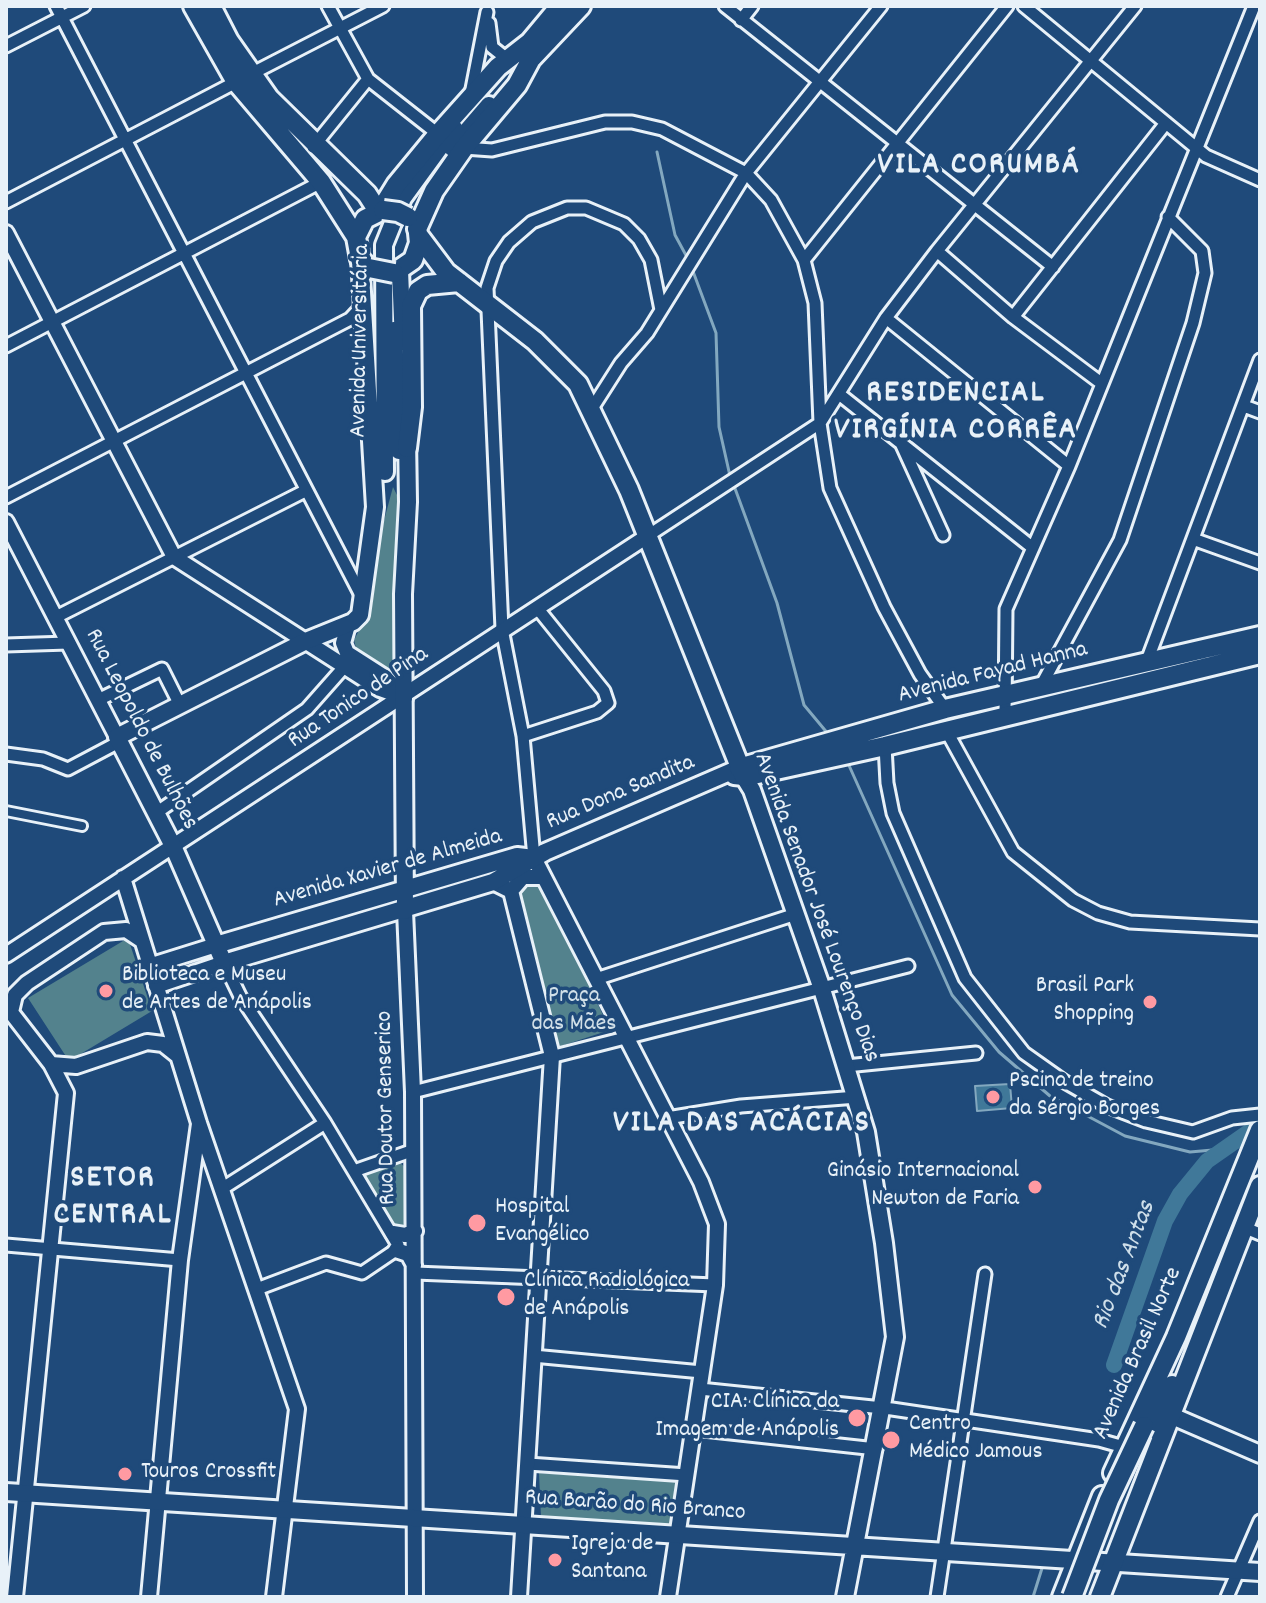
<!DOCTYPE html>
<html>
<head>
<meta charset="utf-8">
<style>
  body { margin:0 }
  #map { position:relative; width:1266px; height:1603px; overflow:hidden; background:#1f4a7a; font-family:Dekko,sans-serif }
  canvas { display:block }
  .frame { position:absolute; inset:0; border:8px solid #e8f1f8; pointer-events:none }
</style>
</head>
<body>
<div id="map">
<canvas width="1266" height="1603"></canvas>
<div class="frame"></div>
</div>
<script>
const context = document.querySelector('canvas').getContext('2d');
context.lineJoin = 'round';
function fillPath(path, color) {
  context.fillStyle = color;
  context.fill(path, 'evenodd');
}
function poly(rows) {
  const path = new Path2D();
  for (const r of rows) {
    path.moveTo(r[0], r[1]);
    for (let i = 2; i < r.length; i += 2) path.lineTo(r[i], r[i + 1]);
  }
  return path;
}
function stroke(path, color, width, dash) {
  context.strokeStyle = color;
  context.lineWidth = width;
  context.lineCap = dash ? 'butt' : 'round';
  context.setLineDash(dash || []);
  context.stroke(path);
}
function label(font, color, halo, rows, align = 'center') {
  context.font = font + ' Dekko,sans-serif';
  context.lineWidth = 7;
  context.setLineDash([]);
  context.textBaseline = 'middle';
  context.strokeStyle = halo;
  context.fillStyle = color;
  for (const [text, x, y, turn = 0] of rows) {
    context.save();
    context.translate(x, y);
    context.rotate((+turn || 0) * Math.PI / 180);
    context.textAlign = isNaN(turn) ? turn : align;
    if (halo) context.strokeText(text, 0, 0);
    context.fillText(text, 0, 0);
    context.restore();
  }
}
const green = poly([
  [393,487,398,497,395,596,398,664,388,668,357,652,354,640,372,605,376,550],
  [521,883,542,886,610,1030,558,1047,517,898],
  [128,938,152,1011,69,1061,28,998],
  [399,1162,406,1168,409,1220,402,1226,393,1225,365,1178,366,1171],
  [539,1473,680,1481,671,1526,541,1517]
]);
const water = poly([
  [1010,1084,1012,1108,977,1111,975,1086,1010,1084]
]);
const stream = poly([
  [657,152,675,235,688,259],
  [691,266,716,333,719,427,730,476],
  [733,483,777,603,804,705,829,735],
  [847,761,952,995,999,1052,1050,1096,1125,1136,1190,1152,1224,1149],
  [1033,1597,1043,1565]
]);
const river = poly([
  [1114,1365,1165,1221,1180,1194,1207,1161,1260,1124]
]);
const pedestrian = poly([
  [6,811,82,826]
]);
const minor = poly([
  [56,6,363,599],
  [328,6,368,79,438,134],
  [725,6,1053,267],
  [1024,6,1206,156,1260,180],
  [741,20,752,6],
  [489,23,492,47,507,59],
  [6,46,84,6],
  [251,74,383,6],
  [471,94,487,12],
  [313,147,368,79],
  [464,148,492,150,605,122,632,122,662,129,746,173,771,200,804,260,815,303,820,423,830,488,884,607,920,674,945,709],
  [6,202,236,82],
  [937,251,1013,317,1101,383],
  [804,260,1007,6],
  [1013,317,1166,123],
  [886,318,1069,466],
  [6,346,321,182],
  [839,394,1033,548],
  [1244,406,1260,412],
  [591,410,621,363,647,333,746,173,881,6],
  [901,443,943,535],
  [6,497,350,319,363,305],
  [646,537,820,423,886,318,937,251,1135,6],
  [1193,539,1260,563],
  [56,617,305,491],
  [6,645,68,643],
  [1147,661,1260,360],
  [1041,686,1120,540,1193,323,1205,273,1202,251,1168,217],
  [98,700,162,669,180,705],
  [1005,715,1006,609,1069,466,1254,6],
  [946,730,1013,852,1073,900,1098,913,1130,922,1260,929],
  [523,736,597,712,608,703,604,691,538,609],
  [885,746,887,783,893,813,965,978,1024,1053,1065,1082,1107,1106,1146,1121,1193,1132,1232,1118,1260,1115],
  [6,754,43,759,68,769,119,742],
  [156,813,307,709,345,666],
  [534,858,523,736,502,629,487,288,496,261,509,242,532,222,567,208,586,208,624,224,639,239,651,260,661,310],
  [224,963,240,996,325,1123,398,1245,396,1250,362,1273,326,1263,257,1289],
  [596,979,796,914],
  [846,1066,976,1053],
  [413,1092,908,966],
  [667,1118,741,1106,857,1097],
  [354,1171,414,1150],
  [223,1188,325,1123],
  [1243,1227,1260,1234],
  [6,1245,180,1260],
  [415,1273,715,1285],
  [533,1356,702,1372],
  [700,1389,892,1409,1099,1440,1124,1447],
  [694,1429,876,1449],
  [528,1464,687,1475],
  [937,1597,985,1274],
  [1227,1597,1260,1521]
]);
const tertiary = poly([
  [6,233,174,557,380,689,405,698],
  [6,522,117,737],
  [348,625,343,643,347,653,386,678,402,695],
  [534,858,701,1182,717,1224,715,1285,668,1597],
  [123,878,199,1123,297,1409,274,1597],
  [493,882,511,891,552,1056,519,1597],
  [511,891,523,877,542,877],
  [405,911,413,1092,415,1597],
  [6,955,646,537],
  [149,966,216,945],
  [156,986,224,963],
  [6,1006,51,1064,66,1093,15,1597],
  [11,1012,15,995,27,983,104,932,126,930,141,940],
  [51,1064,76,1066,147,1042,163,1044,178,1056],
  [393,1233,405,1235,415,1231],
  [396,1250,408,1254,414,1265],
  [149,1597,180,1260,199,1124]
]);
const secondary = poly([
  [452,148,489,105],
  [360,259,375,507,360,615,353,622,306,641,117,737,173,846,224,963,493,882,545,852,739,768],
  [400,271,403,342],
  [394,330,399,451],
  [385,472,384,245,403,198,454,128],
  [734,776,744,777,752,790,821,986,866,1132,884,1243,895,1337,845,1597],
  [405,911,403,594,408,502,407,437],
  [216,945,517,856,534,858],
  [1172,1416,1260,1454],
  [6,1492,1260,1572]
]);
const primary = poly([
  [193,6,236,82,321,182,356,237],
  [211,6,229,41,269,98,367,194,378,211],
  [380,211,396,185,438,134,498,67,530,42,560,6],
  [417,229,434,191,464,148,517,85,531,59,581,6],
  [419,236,446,272,535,341,578,384,629,490,744,777,885,746,1260,654],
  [369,268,360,259,356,237,365,219,383,210],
  [394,273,413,260,419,243,418,233],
  [407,448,412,407,411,306,418,291,427,285,459,282],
  [739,768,945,709,1260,636],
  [1150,1429,1172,1385],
  [1113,1473,1176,1337,1260,1130],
  [1062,1597,1102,1496],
  [1100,1597,1260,1186]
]);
const primaryBridge = poly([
  [383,210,398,212,408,217],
  [369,268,394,273],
  [1072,1597,1109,1500,1144,1426]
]);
const markers = [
  [106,991,8,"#ff9aa2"],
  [1150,1002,8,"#ff9aa2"],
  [993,1097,8,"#ff9aa2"],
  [1035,1187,8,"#ff9aa2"],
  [477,1223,10,"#ff9aa2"],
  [506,1297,10,"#ff9aa2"],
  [857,1418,10,"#ff9aa2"],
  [891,1440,10,"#ff9aa2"],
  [125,1474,8,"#ff9aa2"],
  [555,1560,8,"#ff9aa2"]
];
const streetNames = [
  ["Avenida Universitária",362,341,-89],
  ["Avenida Fayad Hanna",993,674,-14],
  ["Rua Tonico de Pina",359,699,-34],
  ["Rua Leopoldo de Bulhões",140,730,63],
  ["Rua Dona Sandita",621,794,-23],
  ["Avenida Xavier de Almeida",388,870,-16],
  ["Avenida Senador José Lourenço Dias",815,908,70],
  ["Rua Doutor Genserico",388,1108,-91],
  ["Avenida Brasil Norte",1139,1354,-66],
  ["Rua Barão do Rio Branco",635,1507,4]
];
const poiNames = [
  ["Biblioteca e Museu",122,977],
  ["de Artes de Anápolis",122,1005],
  ["Brasil Park",1134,988,"right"],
  ["Shopping",1134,1016,"right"],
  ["Pscina de treino",1009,1083],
  ["da Sérgio Borges",1009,1111],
  ["Ginásio Internacional",1019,1173,"right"],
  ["Newton de Faria",1019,1201,"right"],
  ["Hospital",495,1209],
  ["Evangélico",495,1237],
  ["Clínica Radiológica",524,1283],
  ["de Anápolis",524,1311],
  ["CIA: Clínica da",839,1404,"right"],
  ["Imagem de Anápolis",839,1432,"right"],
  ["Centro",909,1426],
  ["Médico Jamous",909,1454],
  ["Touros Crossfit",141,1474],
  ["Igreja de",571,1546],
  ["Santana",571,1574]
];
const parkNames = [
  ["Praça",574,998],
  ["das Mães",574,1026]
];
const waterNames = [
  ["Rio das Antas",1126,1266,-69]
];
const districtNames = [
  ["VILA CORUMBÁ",979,168],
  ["RESIDENCIAL",956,396],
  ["VIRGÍNIA CORRÊA",956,433],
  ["VILA DAS ACÁCIAS",742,1126],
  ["SETOR",113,1181],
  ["CENTRAL",113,1218]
];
fillPath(green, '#53828d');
fillPath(water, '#407899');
stroke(water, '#83a8bf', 2);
stroke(stream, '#83a8bf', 3);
stroke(river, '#407899', 16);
stroke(pedestrian, '#e8f1f8', 14);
stroke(minor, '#e8f1f8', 17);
stroke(tertiary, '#e8f1f8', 20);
stroke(secondary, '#e8f1f8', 22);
stroke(primary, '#e8f1f8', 24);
stroke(pedestrian, '#1f4a7a', 8);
stroke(minor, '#1f4a7a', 11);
stroke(tertiary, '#1f4a7a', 14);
stroke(secondary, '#1f4a7a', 16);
stroke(primary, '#1f4a7a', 18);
stroke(primaryBridge, '#e8f1f8', 24, []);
stroke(primaryBridge, '#1f4a7a', 18);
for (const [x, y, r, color] of markers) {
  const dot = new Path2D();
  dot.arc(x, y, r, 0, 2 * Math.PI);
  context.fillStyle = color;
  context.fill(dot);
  stroke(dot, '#1f4a7a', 3);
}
label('24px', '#e8f1f8', '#1f4a7a', streetNames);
label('24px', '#e8f1f8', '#1f4a7a', poiNames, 'left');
label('24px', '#d2e0e8', '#1f4a7a', parkNames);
label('italic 26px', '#cfdfea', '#1f4a7a', waterNames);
context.letterSpacing = '2px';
label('bold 32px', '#e8f1f8', '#1f4a7a', districtNames);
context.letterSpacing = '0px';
</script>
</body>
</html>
